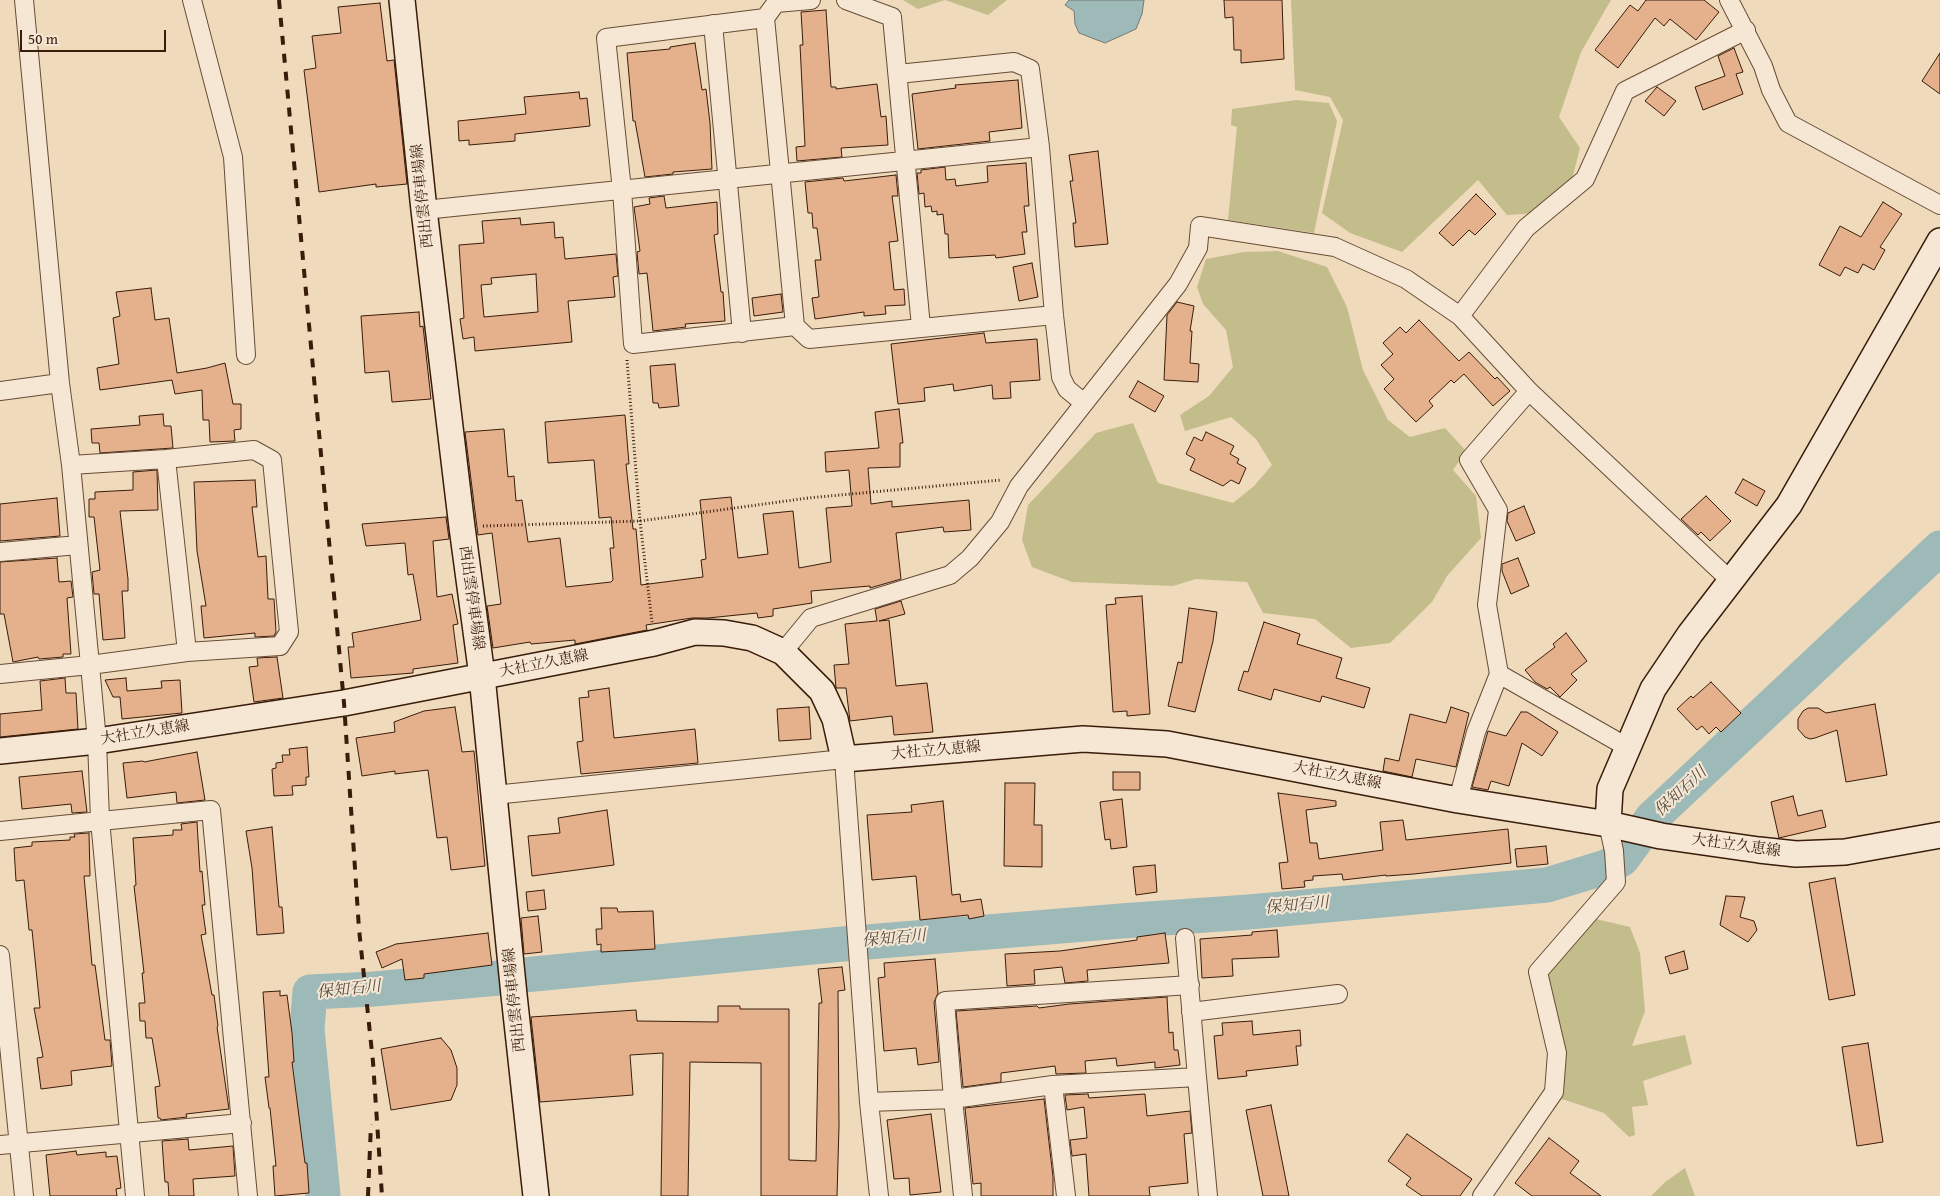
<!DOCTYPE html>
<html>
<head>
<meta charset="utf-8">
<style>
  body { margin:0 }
  #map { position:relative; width:1940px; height:1196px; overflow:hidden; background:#f0dabc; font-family:"Gentium Book Plus",serif }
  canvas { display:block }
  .scale { position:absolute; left:20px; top:30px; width:146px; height:22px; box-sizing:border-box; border:2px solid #391c0a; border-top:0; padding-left:6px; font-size:15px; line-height:18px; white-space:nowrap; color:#391c0a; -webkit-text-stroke:4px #f5e7d3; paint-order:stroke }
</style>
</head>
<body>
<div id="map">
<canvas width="1940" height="1196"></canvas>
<div class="scale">50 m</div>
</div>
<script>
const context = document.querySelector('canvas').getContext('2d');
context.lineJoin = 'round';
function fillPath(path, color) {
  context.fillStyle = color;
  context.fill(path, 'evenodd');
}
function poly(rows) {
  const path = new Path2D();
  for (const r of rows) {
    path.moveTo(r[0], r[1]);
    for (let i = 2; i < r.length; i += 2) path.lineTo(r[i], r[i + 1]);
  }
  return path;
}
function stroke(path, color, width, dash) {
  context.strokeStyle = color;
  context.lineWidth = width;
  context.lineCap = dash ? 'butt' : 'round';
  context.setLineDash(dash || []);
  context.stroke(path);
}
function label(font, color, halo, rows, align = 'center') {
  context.font = font + ' "Gentium Book Plus","Noto Serif JP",serif';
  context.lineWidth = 4;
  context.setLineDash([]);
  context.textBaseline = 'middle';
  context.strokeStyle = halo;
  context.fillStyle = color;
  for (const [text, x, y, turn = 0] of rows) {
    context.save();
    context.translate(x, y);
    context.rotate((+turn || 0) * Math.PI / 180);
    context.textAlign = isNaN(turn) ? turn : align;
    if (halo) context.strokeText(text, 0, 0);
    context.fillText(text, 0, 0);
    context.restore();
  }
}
const green = poly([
  [903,0,945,0,918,9],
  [945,0,1007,0,988,15],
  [1291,0,1611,0,1581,52,1559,117,1580,148,1571,183,1537,213,1507,215,1478,180,1402,252,1350,233,1322,213,1343,120,1330,97,1295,90],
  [1296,100,1329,103,1337,121,1314,233,1228,220,1237,127,1231,125,1232,109],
  [1278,251,1327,267,1347,307,1363,370,1388,420,1410,437,1445,428,1466,451,1453,470,1476,496,1481,538,1447,576,1432,602,1390,643,1351,648,1315,619,1263,613,1247,582,1196,579,1173,586,1072,582,1032,567,1022,540,1028,505,1096,433,1133,423,1158,483,1233,503,1254,486,1272,465,1256,439,1231,417,1185,431,1180,415,1209,396,1233,367,1226,330,1203,304,1197,287,1206,259,1244,252],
  [1596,919,1630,927,1640,953,1645,1011,1632,1046,1685,1035,1692,1064,1643,1081,1648,1105,1632,1107,1635,1135,1629,1137,1604,1113,1562,1099,1564,1050,1547,986,1548,973],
  [1685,1168,1695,1196,1651,1196,1665,1182]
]);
const water = poly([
  [1069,0,1144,0,1142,14,1136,29,1105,43,1079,33,1075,24,1074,11,1065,5,1069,0]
]);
const river = poly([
  [524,975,843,944,1121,921,1249,912,1547,885,1606,867,1622,859,1652,818,1940,548],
  [323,1196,307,1029,310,992,374,989,499,978]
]);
const building = poly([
  [1224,0,1282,0,1284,59,1241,63,1241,50,1234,50,1233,17,1225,18,1224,0],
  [1646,0,1704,0,1719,12,1696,40,1670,19,1664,26,1655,18,1618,68,1595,50,1630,5,1638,11,1646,0],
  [380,3,387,61,394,60,407,184,376,187,376,184,319,192,304,70,316,68,312,36,341,33,338,7,380,3],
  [826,10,831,87,836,87,836,89,877,84,881,117,886,116,888,145,841,148,842,157,797,161,796,147,805,146,800,45,803,45,801,12,826,10],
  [695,43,702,90,706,89,710,123,712,169,673,172,673,174,645,177,635,121,633,121,627,53,670,49,670,47,695,43],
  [1734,48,1743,72,1736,74,1743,94,1703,110,1695,87,1725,76,1718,56,1734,48],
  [1940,53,1940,94,1922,81,1940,53],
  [1018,80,1022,128,989,132,990,141,918,149,912,94,956,88,955,85,1018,80],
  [1657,87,1676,101,1664,116,1645,101,1657,87],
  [579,92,580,99,587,98,590,126,515,134,515,141,469,145,469,140,459,141,458,121,526,114,524,97,579,92],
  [1098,151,1108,244,1075,247,1073,223,1076,223,1070,181,1073,181,1069,155,1098,151],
  [1026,163,1029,206,1024,206,1027,232,1022,232,1025,254,996,258,995,255,949,258,948,234,945,234,943,214,937,215,937,211,932,212,931,206,925,207,924,193,919,194,917,173,921,173,921,170,945,167,946,180,955,179,956,186,988,182,987,166,1026,163],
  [896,175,898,196,892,196,898,241,889,242,894,290,904,289,905,305,885,306,886,314,864,316,864,312,815,319,812,298,819,297,815,260,821,260,817,228,813,228,812,213,808,213,805,182,843,178,844,181,896,175],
  [1476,194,1496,214,1475,235,1469,230,1453,246,1439,233,1476,194],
  [664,196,666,208,717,202,718,234,714,235,721,292,723,292,725,321,685,324,686,327,653,331,647,273,639,274,637,252,640,251,634,207,650,204,649,198,664,196],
  [1883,202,1902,214,1880,247,1885,250,1874,270,1863,264,1858,273,1845,267,1840,276,1819,265,1840,226,1861,237,1883,202],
  [520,218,521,225,554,222,555,238,563,237,565,259,616,254,618,276,613,277,615,297,568,301,572,342,475,351,474,337,463,339,460,319,464,318,459,245,484,243,482,221,520,218],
  [536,274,538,312,484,317,481,285,492,284,491,278,536,274],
  [1032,263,1038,297,1019,301,1013,267,1032,263],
  [151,288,155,320,169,318,177,373,207,368,225,363,233,404,241,404,241,429,234,430,235,441,210,442,209,420,203,420,202,390,175,394,172,380,100,390,97,368,119,364,113,318,120,316,116,292,151,288],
  [781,294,783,312,754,316,752,298,781,294],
  [1177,302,1194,306,1190,331,1192,331,1190,363,1199,364,1198,382,1164,380,1167,315,1177,302],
  [419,312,420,327,423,326,431,399,392,402,389,371,365,373,361,316,419,312],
  [1419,320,1459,361,1469,352,1495,379,1497,377,1510,391,1493,406,1464,374,1454,383,1451,380,1429,401,1433,406,1416,422,1384,389,1394,379,1381,365,1393,354,1383,343,1400,327,1406,333,1419,320],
  [984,333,986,343,1037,339,1040,380,1010,382,1011,398,993,399,992,385,954,391,953,384,924,388,925,401,898,404,891,344,984,333],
  [675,364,679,406,659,408,658,403,653,403,650,366,675,364],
  [1138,381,1164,396,1155,412,1129,397,1138,381],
  [899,409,903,443,900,443,900,467,868,468,871,504,892,501,892,507,969,500,971,530,944,532,943,527,896,533,901,579,870,588,870,586,811,591,812,603,773,609,773,616,758,618,757,613,708,618,692,618,646,625,647,630,575,644,575,640,531,644,530,642,493,648,487,606,501,604,492,533,478,535,465,432,504,429,508,477,514,476,516,501,522,500,528,542,560,538,566,587,611,582,613,580,610,548,614,548,611,517,599,518,594,460,548,463,545,422,625,415,629,464,626,464,633,529,636,529,641,585,703,577,701,560,706,559,700,500,731,497,738,558,768,554,763,514,793,511,799,568,831,562,826,508,852,506,849,470,826,472,825,452,879,448,875,412,899,409],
  [163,414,164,426,171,426,173,448,100,453,99,443,92,443,91,429,140,425,139,416,163,414],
  [1206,432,1234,446,1230,454,1239,459,1237,463,1246,468,1239,484,1231,480,1223,486,1190,470,1195,459,1186,454,1194,437,1202,441,1206,432],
  [157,470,158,510,120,511,128,579,128,591,122,591,125,638,103,640,99,594,94,594,92,572,100,570,94,517,89,517,89,499,95,499,95,492,133,490,133,472,157,470],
  [1743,479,1765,491,1757,506,1735,493,1743,479],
  [255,480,257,507,252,507,258,557,266,556,268,599,274,599,276,632,274,636,255,637,255,633,204,638,201,606,206,606,197,551,194,482,255,480],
  [1706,496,1731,521,1710,541,1701,532,1698,535,1681,519,1706,496],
  [57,498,60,536,0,541,0,504,57,498],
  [1524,506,1535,533,1516,541,1507,521,1508,513,1524,506],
  [446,517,449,539,433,541,437,597,452,594,458,624,453,625,458,663,413,669,413,673,351,678,348,647,354,647,352,633,421,620,413,574,408,575,405,543,366,546,362,524,446,517],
  [57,558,59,582,71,581,73,597,67,598,71,654,63,654,63,657,39,659,38,657,13,662,4,614,0,614,0,562,57,558],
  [1518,558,1529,586,1511,594,1502,571,1502,564,1518,558],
  [1142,596,1150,714,1127,716,1127,711,1113,712,1106,605,1116,604,1115,598,1142,596],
  [901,601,905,614,879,621,889,620,896,686,927,683,933,732,894,735,892,716,850,721,846,688,836,688,834,665,849,664,845,624,877,621,875,609,901,601],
  [1189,608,1217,612,1213,641,1195,712,1168,706,1178,662,1182,663,1189,608],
  [1264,622,1300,634,1297,644,1342,658,1336,678,1370,688,1364,708,1322,696,1320,702,1274,689,1271,700,1238,690,1244,671,1248,672,1264,622],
  [1566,633,1587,661,1571,674,1577,680,1560,697,1550,687,1547,689,1535,682,1525,670,1555,647,1553,644,1566,633],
  [277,657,283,698,254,702,249,667,258,666,257,658,277,657],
  [65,678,66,693,76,693,78,729,0,737,0,714,42,710,40,681,65,678],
  [126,678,127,691,162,688,161,681,180,680,182,713,122,719,120,697,113,697,105,680,126,678],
  [1711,682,1741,713,1721,732,1716,727,1709,734,1702,726,1697,730,1677,709,1691,696,1693,698,1711,682],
  [609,688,614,738,695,729,698,763,581,774,577,742,583,741,579,698,589,697,588,691,609,688],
  [1875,704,1887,775,1846,782,1837,730,1815,738,1810,739,1805,737,1798,729,1798,719,1803,711,1808,708,1818,708,1826,713,1875,704],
  [455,707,462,752,474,751,485,866,451,870,447,837,437,838,428,770,395,774,395,771,362,776,356,738,395,732,394,722,424,711,455,707],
  [809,707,811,739,779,741,777,709,809,707],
  [1451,707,1469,713,1456,767,1416,759,1412,777,1383,771,1385,758,1399,761,1410,714,1446,723,1451,707],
  [1521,712,1527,712,1558,732,1542,756,1522,743,1509,786,1491,781,1488,790,1472,787,1488,731,1506,736,1521,712],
  [307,747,309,777,306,777,306,785,292,786,293,795,274,796,272,769,276,768,276,763,283,762,282,755,290,755,289,749,307,747],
  [197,752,205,800,177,803,176,792,127,798,123,763,143,761,144,762,197,752],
  [82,771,87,812,72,813,71,804,22,809,19,777,82,771],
  [1113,772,1140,772,1140,790,1113,790,1113,772],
  [1005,783,1035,783,1034,825,1042,825,1042,867,1004,866,1005,783],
  [1278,793,1336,801,1336,806,1306,810,1310,843,1317,843,1319,859,1383,850,1380,822,1403,820,1406,840,1508,829,1511,863,1414,874,1386,876,1386,875,1343,880,1342,874,1313,876,1313,880,1304,881,1305,887,1282,889,1279,863,1288,862,1278,793],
  [1793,796,1798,816,1822,810,1826,827,1779,838,1771,802,1793,796],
  [1122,799,1127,847,1111,849,1110,839,1105,840,1100,802,1122,799],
  [943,801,952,895,960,894,961,902,981,899,984,916,969,919,968,915,920,920,916,876,872,880,867,815,912,812,911,805,943,801],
  [607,810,614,865,532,876,528,836,560,833,558,818,607,810],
  [197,822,200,872,202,871,205,905,202,905,206,934,201,935,212,995,214,995,218,1026,217,1027,229,1109,186,1114,187,1117,161,1120,160,1118,158,1118,155,1087,160,1086,152,1038,146,1038,145,1021,140,1021,139,1003,145,1003,142,973,144,973,134,886,136,885,133,838,173,835,173,830,182,830,181,824,197,822],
  [272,827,279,907,282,907,284,933,257,935,252,868,246,831,272,827],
  [89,833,90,876,84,876,92,965,95,965,105,1040,110,1040,112,1066,71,1071,72,1085,41,1089,37,1058,43,1057,34,1008,40,1008,32,930,29,930,24,880,16,881,14,848,32,846,32,842,70,840,70,837,75,837,74,834,89,833],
  [1546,846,1548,864,1517,867,1515,849,1546,846],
  [1155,865,1157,892,1136,895,1133,867,1155,865],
  [1835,878,1855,995,1829,1000,1809,883,1835,878],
  [544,890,546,909,528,911,526,892,544,890],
  [1726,896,1745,897,1740,917,1754,921,1757,930,1748,942,1720,925,1726,896],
  [601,908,617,908,618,912,653,911,655,949,601,952,601,944,597,945,596,929,602,929,601,908],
  [538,916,542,952,524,954,521,918,538,916],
  [1277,930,1279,957,1232,959,1233,976,1202,978,1200,939,1252,935,1252,932,1277,930],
  [488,933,492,965,424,974,424,978,405,980,402,959,382,968,376,952,396,944,488,933],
  [1165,933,1169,963,1087,970,1088,981,1065,983,1062,967,1034,970,1035,984,1007,986,1005,954,1060,951,1137,940,1137,937,1165,933],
  [1684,951,1688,969,1670,974,1665,957,1684,951],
  [935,959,938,993,934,1002,939,1062,918,1065,916,1048,884,1051,878,978,885,977,884,963,935,959],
  [842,967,845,990,838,991,839,1126,837,1196,761,1196,761,1063,690,1062,688,1196,661,1196,663,1053,630,1055,633,1095,540,1102,531,1017,636,1010,637,1021,718,1022,718,1006,740,1006,740,1009,789,1009,789,1160,816,1161,819,1003,822,1003,818,969,842,967],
  [280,991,280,996,287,995,292,1033,294,1062,292,1062,305,1163,307,1163,309,1193,275,1196,273,1166,276,1166,270,1108,269,1108,265,1077,269,1077,263,992,280,991],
  [1167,997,1169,1033,1173,1032,1174,1050,1178,1050,1180,1065,1155,1068,1155,1062,1117,1066,1116,1058,1085,1061,1086,1073,1056,1074,1055,1066,1001,1073,1001,1082,963,1087,956,1011,1037,1006,1039,1008,1069,1004,1167,997],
  [1252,1021,1253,1035,1300,1030,1301,1046,1296,1046,1298,1065,1246,1071,1247,1076,1218,1079,1214,1036,1223,1035,1222,1023,1252,1021],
  [441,1038,451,1050,457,1068,457,1085,451,1100,391,1110,381,1049,441,1038],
  [1868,1043,1883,1142,1857,1146,1842,1047,1868,1043],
  [1088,1094,1089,1098,1145,1094,1147,1116,1190,1111,1192,1133,1184,1134,1188,1183,1149,1187,1150,1196,1089,1196,1086,1154,1072,1156,1070,1140,1087,1138,1084,1107,1067,1110,1065,1095,1088,1094],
  [1044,1099,1053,1177,1053,1196,981,1196,981,1183,973,1184,965,1108,1044,1099],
  [1271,1105,1289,1196,1263,1196,1246,1110,1271,1105],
  [931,1114,941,1192,910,1195,909,1178,894,1179,887,1120,931,1114],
  [1407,1134,1472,1179,1460,1196,1422,1196,1406,1185,1411,1178,1388,1161,1407,1134],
  [1549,1138,1579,1161,1570,1173,1601,1196,1532,1196,1515,1183,1549,1138],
  [188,1139,189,1150,233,1146,235,1176,193,1179,194,1196,169,1196,168,1182,165,1182,164,1170,162,1141,188,1139],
  [76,1151,77,1155,106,1152,106,1157,117,1156,121,1188,116,1189,117,1196,50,1196,46,1155,76,1151]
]);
const path = poly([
  [627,360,640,521,652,622],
  [483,526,640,521,808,498,1001,480]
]);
const street = poly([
  [24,0,60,383,71,465,90,665,97,741,100,820,135,1196],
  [192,0,233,157,246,355],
  [811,0,776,3,765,18,795,326,809,339,1054,315],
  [846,0,892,17,921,327],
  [1729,0,1763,66,1771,90,1788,123,1940,205],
  [765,18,606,38,622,190,633,344,795,326],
  [713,24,742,333],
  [898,74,1014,62,1030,69,1040,147,1054,315,1061,377,1067,389,1084,403],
  [424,210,1040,147],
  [1460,316,1526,228,1585,179,1625,91,1746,30],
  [0,391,60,383],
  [1529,391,1469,460,1498,510,1487,605,1499,674,1627,747],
  [166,459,187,652],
  [0,552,78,545],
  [783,652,811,618,950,575,970,558,1000,522,1019,486,1178,284,1198,248,1200,226,1335,247,1406,279,1460,316,1529,391,1731,581],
  [0,674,90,665,187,652,280,646,289,632,272,460,254,450,166,459,71,465],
  [494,795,844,759,869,1102,879,1196],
  [1458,800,1476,732,1499,674],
  [0,831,211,810,248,1196],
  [0,955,24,1196],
  [1191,1012,1338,994],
  [1197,1077,1208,1196],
  [1053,1085,1066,1196],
  [869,1102,953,1099,1053,1085,1197,1077,1185,938],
  [0,1145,242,1123],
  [963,1196,953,1099,945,1001,1190,985],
  [1482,1196,1554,1092,1557,1053,1538,972,1616,882,1614,851,1608,824]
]);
const secondary = poly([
  [402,0,424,210,462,527,482,676,514,995,536,1196],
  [0,751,97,741,344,703,654,643,695,632,724,633,752,638,783,652,822,691,835,719,844,759,1083,739,1167,744,1458,800,1608,824,1661,836,1759,850,1796,854,1845,852,1940,835],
  [1608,824,1610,789,1653,689,1690,634,1789,505,1940,241]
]);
const rail = poly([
  [279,0,344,703,359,929,373,1062,382,1196],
  [368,1196,371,1124]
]);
const streetNames = [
  ["西出雲停車場線",423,196,-96],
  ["西出雲停車場線",471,598,82],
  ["大社立久恵線",544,664,-11],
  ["大社立久恵線",145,733,-9],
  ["大社立久恵線",936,751,-5],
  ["大社立久恵線",1337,776,11],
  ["大社立久恵線",1736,846,8],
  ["西出雲停車場線",515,1000,-96]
];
const waterNames = [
  ["保知石川",1681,792,-43],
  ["保知石川",1297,906,-5],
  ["保知石川",894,939,-5],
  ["保知石川",349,990,-6]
];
fillPath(green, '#c2bd8b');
fillPath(water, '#9db9b8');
stroke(water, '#757a72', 1);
stroke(river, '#9db9b8', 35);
fillPath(building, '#e5b08c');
stroke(building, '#391c0a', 1);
stroke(street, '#674c36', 20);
stroke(secondary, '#391c0a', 28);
stroke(path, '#391c0a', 3, [1, 2.5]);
stroke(street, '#f5e7d3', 18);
stroke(secondary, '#f5e7d3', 25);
stroke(rail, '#391c0a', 4, [9, 9]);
label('15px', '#391c0a', '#f5e7d3', streetNames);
label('italic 16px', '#574b3e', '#f5e7d3', waterNames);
</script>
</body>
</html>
